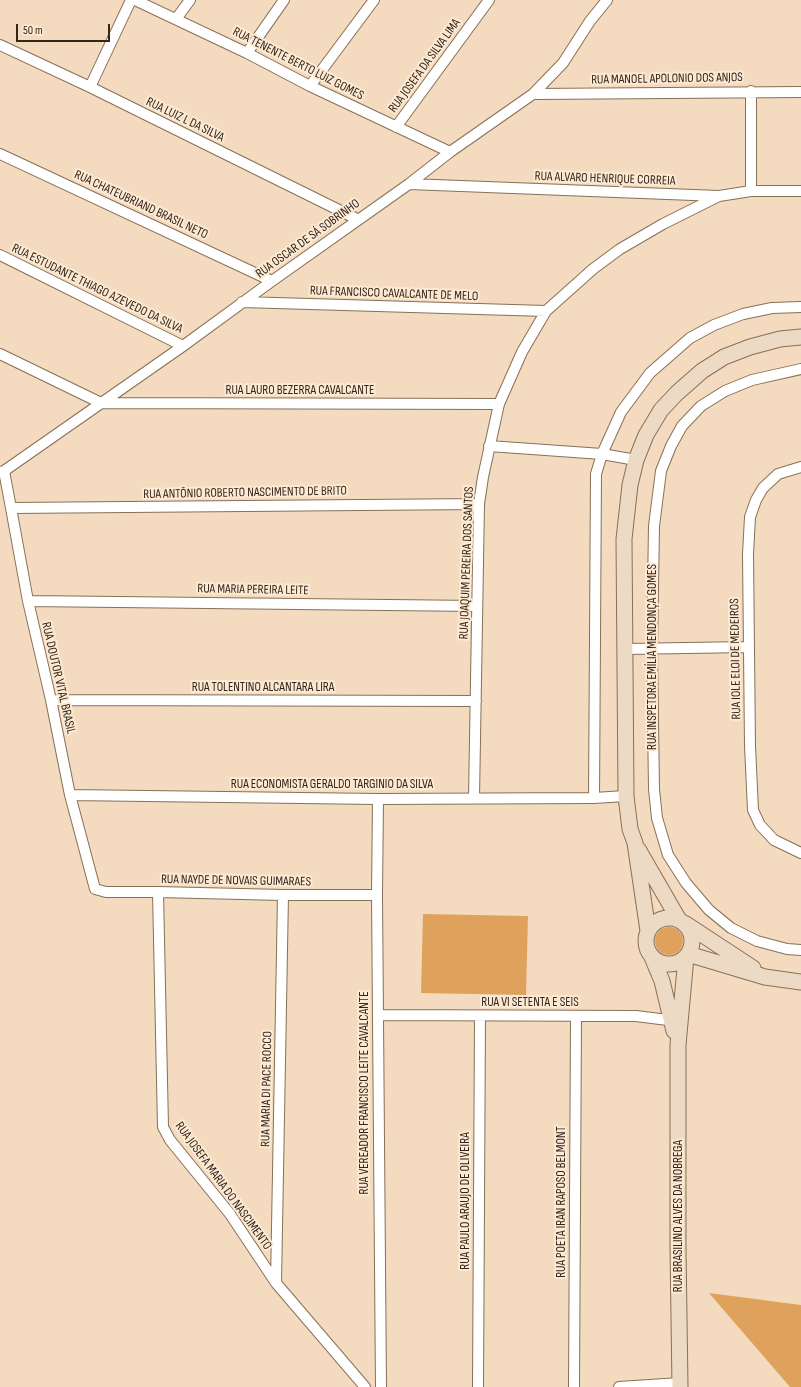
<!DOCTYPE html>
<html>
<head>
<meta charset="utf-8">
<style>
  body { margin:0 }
  #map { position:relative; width:801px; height:1387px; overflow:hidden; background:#f4dbbf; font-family:"Sofia Sans Condensed",sans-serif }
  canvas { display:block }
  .scale { position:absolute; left:16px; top:24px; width:94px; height:18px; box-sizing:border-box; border:2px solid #30261c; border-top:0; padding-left:5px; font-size:12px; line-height:14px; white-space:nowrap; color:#30261c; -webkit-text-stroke:3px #fee9d3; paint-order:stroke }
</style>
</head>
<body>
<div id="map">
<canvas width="801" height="1387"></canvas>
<div class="scale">50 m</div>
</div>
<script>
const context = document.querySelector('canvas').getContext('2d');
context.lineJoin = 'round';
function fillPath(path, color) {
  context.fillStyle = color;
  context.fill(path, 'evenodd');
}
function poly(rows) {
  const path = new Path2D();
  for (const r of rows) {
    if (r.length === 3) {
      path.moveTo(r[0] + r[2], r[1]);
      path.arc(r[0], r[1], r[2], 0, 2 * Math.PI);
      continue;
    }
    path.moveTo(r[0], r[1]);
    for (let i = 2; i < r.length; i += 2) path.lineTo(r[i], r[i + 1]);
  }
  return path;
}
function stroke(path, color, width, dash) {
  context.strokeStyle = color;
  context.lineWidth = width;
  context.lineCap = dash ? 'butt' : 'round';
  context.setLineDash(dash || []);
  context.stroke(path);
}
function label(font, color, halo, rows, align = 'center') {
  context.font = font + ' "Sofia Sans Condensed",sans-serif';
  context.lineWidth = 4;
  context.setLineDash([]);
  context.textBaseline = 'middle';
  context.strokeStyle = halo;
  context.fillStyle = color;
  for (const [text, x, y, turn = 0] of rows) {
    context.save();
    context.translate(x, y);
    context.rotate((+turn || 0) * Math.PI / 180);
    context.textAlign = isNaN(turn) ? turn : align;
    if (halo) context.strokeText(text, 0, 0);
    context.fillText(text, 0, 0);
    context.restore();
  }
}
const green = poly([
  [423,914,528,916,526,995,421,993],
  [669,941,14],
  [709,1293,801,1305,801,1387,790,1387]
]);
const street = poly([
  [135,0,247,53,310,86,450,152],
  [176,19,190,0],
  [0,45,90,87,357,219],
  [247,53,284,0],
  [310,86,374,0],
  [90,87,131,0],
  [751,91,751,191],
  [533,94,801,92],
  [396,127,489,0],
  [0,154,272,281],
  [409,184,719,196,751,191,801,191],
  [0,255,183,346],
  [242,302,546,311],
  [0,354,101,403,499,404],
  [801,369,752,380,725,391,701,406,682,426,671,446,661,471,654,526,652,650,654,789,657,818,668,855,686,883,709,910,731,928,757,941,787,949,801,950],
  [489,446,602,454,636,460],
  [801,467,778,474,763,488,756,500,750,517,748,554,750,746,753,810,760,825,774,840,801,853],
  [4,471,11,508,28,601,51,700,70,795,95,889,106,892,158,892,283,895,377,895],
  [0,472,4,471,183,346,272,281,409,184,450,152,533,94,563,63,590,21,607,0],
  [11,508,479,504],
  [28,601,477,606],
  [624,649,749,647],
  [51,700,476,701],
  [70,795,378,799,594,798],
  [626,796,594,798,596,474,602,454,621,412,650,373,690,338,714,325,743,314,772,308,801,307],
  [474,798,479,504,483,477,499,404,522,352,546,311,593,269,620,249,663,224,719,196],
  [378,799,377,895,381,1387],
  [158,892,163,1127,170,1140,230,1214,276,1283,365,1387],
  [379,1015,636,1016,668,1020,675,1024],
  [276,1283,283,895],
  [478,1387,480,1016],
  [574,1387,576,1017],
  [619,1387,680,1383]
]);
const secondary = poly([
  [638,849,679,920],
  [669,941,23],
  [686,924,753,968],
  [648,931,635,843,630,829,626,796,624,539,630,485,636,460,646,435,661,410,677,393,702,371,724,357,750,347,780,339,801,337],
  [688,954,765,977,801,982],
  [652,957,662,981,674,1031],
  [680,1387,678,1247,678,1045,686,957]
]);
const streetNames = [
  ["RUA TENENTE BERTO LUIZ GOMES",298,64,27],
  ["RUA JOSEFA DA SILVA LIMA",425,66,-54],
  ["RUA MANOEL APOLONIO DOS ANJOS",667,79,-1],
  ["RUA LUIZ L DA SILVA",185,120,26],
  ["RUA ALVARO HENRIQUE CORREIA",605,179,2],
  ["RUA CHATEUBRIAND BRASIL NETO",141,205,25],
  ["RUA OSCAR DE SÁ SOBRINHO",308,239,-36],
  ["RUA ESTUDANTE THIAGO AZEVEDO DA SILVA",97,289,26],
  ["RUA FRANCISCO CAVALCANTE DE MELO",394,294,2],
  ["RUA LAURO BEZERRA CAVALCANTE",300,391],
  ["RUA ANTÔNIO ROBERTO NASCIMENTO DE BRITO",245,493,-1],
  ["RUA JOAQUIM PEREIRA DOS SANTOS",467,563,-88],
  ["RUA MARIA PEREIRA LEITE",253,590,1],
  ["RUA INSPETORA EMÍLIA MENDONÇA GOMES",653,657,-90],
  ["RUA IOLE ELOI DE MEDEIROS",736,659,-91],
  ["RUA DOUTOR VITAL BRASIL",58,678,77],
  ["RUA TOLENTINO ALCANTARA LIRA",263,688],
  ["RUA ECONOMISTA GERALDO TARGINIO DA SILVA",332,785],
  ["RUA NAYDE DE NOVAIS GUIMARAES",236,881,1],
  ["RUA VI SETENTA E SEIS",530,1003],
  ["RUA MARIA DI PACE ROCCO",267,1089,-89],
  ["RUA VEREADOR FRANCISCO LEITE CAVALCANTE",365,1093,-90],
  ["RUA JOSEFA MARIA DO NASCIMENTO",223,1186,54],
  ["RUA PAULO ARAUJO DE OLIVEIRA",466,1201,-90],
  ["RUA POETA IRAN RAPOSO BELMONT",562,1202,-90],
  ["RUA BRASILINO ALVES DA NOBREGA",679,1216,-90]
];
fillPath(green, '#dea25c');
stroke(street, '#877057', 12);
stroke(secondary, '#877057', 17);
stroke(street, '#fff', 10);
stroke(secondary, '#ecdac4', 15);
label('13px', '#30261c', '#fee9d3', streetNames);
</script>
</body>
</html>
